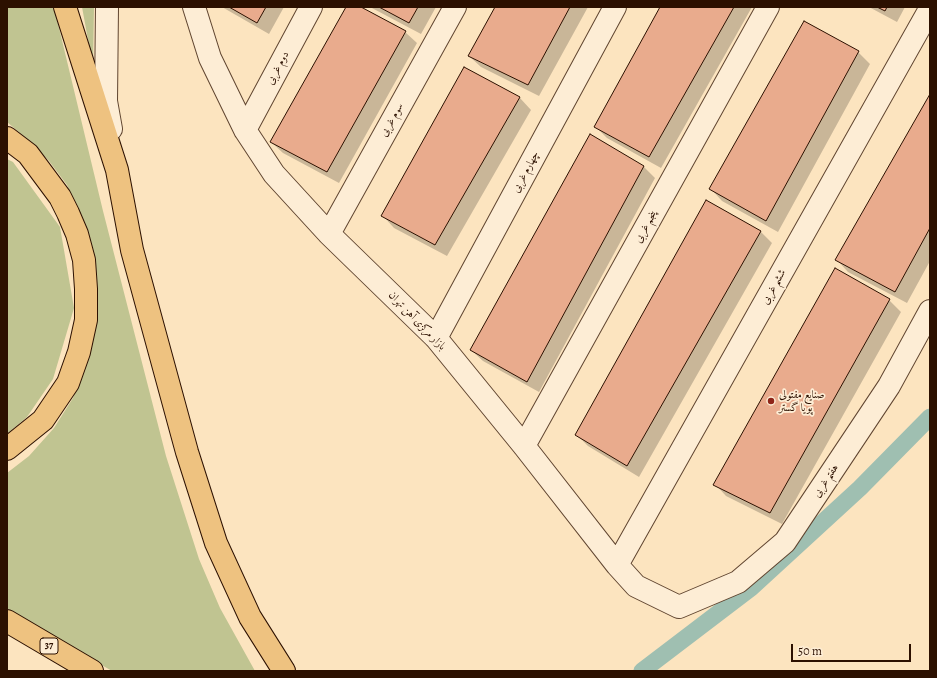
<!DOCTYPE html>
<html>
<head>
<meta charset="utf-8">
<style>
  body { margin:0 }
  #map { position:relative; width:937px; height:678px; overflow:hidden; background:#fce4bf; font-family:Alegreya,serif }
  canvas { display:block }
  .frame { position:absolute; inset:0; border:8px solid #2c1000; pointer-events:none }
  .scale { position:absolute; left:791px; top:644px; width:120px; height:18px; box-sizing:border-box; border:2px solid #2c1000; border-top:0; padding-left:5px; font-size:12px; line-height:14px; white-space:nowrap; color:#2c1000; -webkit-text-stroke:3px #fdedd5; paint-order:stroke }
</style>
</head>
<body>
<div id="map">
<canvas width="937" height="678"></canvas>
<div class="frame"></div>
<div class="scale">50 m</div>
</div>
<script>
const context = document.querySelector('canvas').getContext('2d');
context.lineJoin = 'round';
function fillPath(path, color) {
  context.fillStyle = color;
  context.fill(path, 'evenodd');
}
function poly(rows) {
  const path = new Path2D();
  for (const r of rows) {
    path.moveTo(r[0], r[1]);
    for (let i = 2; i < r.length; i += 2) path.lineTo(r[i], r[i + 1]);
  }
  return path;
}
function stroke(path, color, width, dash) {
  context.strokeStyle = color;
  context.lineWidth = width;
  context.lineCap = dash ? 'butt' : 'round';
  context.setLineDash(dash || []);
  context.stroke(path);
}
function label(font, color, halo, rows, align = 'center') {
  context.font = font + ' Alegreya,Amiri,serif';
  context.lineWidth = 3.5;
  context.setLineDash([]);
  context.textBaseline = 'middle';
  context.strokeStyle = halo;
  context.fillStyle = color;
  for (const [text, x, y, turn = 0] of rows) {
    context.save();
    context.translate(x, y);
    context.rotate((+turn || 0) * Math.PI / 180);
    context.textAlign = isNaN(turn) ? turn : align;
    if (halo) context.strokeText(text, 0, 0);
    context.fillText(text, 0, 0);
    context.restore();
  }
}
const green = poly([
  [7,7,54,7,103,211,166,456,199,559,220,608,255,671,112,671,7,610,7,473,29,456,54,428,73,398,89,358,97,323,98,298,94,257,87,229,67,185,49,161,27,139,7,122],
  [82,7,94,7,93,67],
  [7,159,13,162,60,227,74,308,53,379,27,417,7,434]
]);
const shadow = poly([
  [222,7,284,7,269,34],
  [347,7,359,7,405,32,417,43,339,183,283,153,271,142],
  [370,7,436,7,421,34],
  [496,7,588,7,539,96,481,67,469,56],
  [661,7,752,7,661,168,607,138,595,126],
  [869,7,905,7,897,22],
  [858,52,870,64,778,232,722,201,711,189],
  [464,69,520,98,531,110,447,256,394,228,383,216],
  [930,96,930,261,907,303,848,272,837,260],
  [643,166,655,178,539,392,483,361,471,350],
  [760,231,772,243,639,477,588,446,576,434],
  [889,300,901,312,782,524,726,496,715,484]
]);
const canal = poly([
  [642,671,751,588,860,488,930,417]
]);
const building = poly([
  [229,7,266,7,257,23,229,7],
  [346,7,361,7,406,31,327,172,270,142,346,7],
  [379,7,418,7,409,23,379,7],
  [495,7,570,7,528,85,468,56,495,7],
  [660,7,734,7,649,157,594,127,660,7],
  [877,7,887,7,885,11,877,7],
  [804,21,859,51,766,221,709,189,804,21],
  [464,67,520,97,435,245,381,216,464,67],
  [930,94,930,228,895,292,835,260,930,94],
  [590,134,644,166,527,382,470,350,590,134],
  [706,200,761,231,627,466,575,435,706,200],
  [835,268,890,299,770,513,713,485,835,268]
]);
const minor = poly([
  [107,7,106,101,111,129],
  [194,7,210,58,245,130,274,174,329,234,436,338,524,446,617,565,636,586,679,607,738,582,785,542,889,386,930,311],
  [245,130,311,7],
  [329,234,455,7],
  [436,338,615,7],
  [524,446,768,7],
  [617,565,930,9]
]);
const highway = poly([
  [65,7,117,170,132,250,187,452,216,543,250,617,284,671],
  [7,138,28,154,60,197,68,213,77,234,84,260,86,289,86,320,79,352,68,383,43,420,7,449],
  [7,621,92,671]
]);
const markers = [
  [771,401,4,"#8f2418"]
];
const shields = [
  [49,646,18]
];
const shieldNames = [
  ["37",49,646]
];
const streetNames = [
  ["دوم غربی",278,68,-62],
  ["سوم غربی",392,120,-61],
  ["چهارم غربی",526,172,-62],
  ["پنجم غربی",646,227,-61],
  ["ششم غربی",774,287,-61],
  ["بازار مرکزی آهن تهران",417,321,46],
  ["هفتم غربی",826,481,-57]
];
const poiNames = [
  ["صنایع مفتولی",779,395],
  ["پویا گستر",779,408]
];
fillPath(green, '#c0c491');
fillPath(shadow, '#0003');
stroke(canal, '#9fbfb1', 17);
fillPath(building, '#e9ab8d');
stroke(building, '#2c1000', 1);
stroke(minor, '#604530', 24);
stroke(highway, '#2c1000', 24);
stroke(minor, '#fdedd5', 22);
stroke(highway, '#eec280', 22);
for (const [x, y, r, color] of markers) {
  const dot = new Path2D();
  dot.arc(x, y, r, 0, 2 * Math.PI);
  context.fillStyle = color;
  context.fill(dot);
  stroke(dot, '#fdedd5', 1.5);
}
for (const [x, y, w] of shields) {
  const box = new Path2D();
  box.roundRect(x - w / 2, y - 8, w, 16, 3);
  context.fillStyle = '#fdedd5';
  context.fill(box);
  stroke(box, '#2c1000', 1);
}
label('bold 10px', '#2c1000', null, shieldNames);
label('11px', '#2c1000', '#fdedd5', streetNames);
label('11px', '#2c1000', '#fdedd5', poiNames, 'left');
</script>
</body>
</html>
